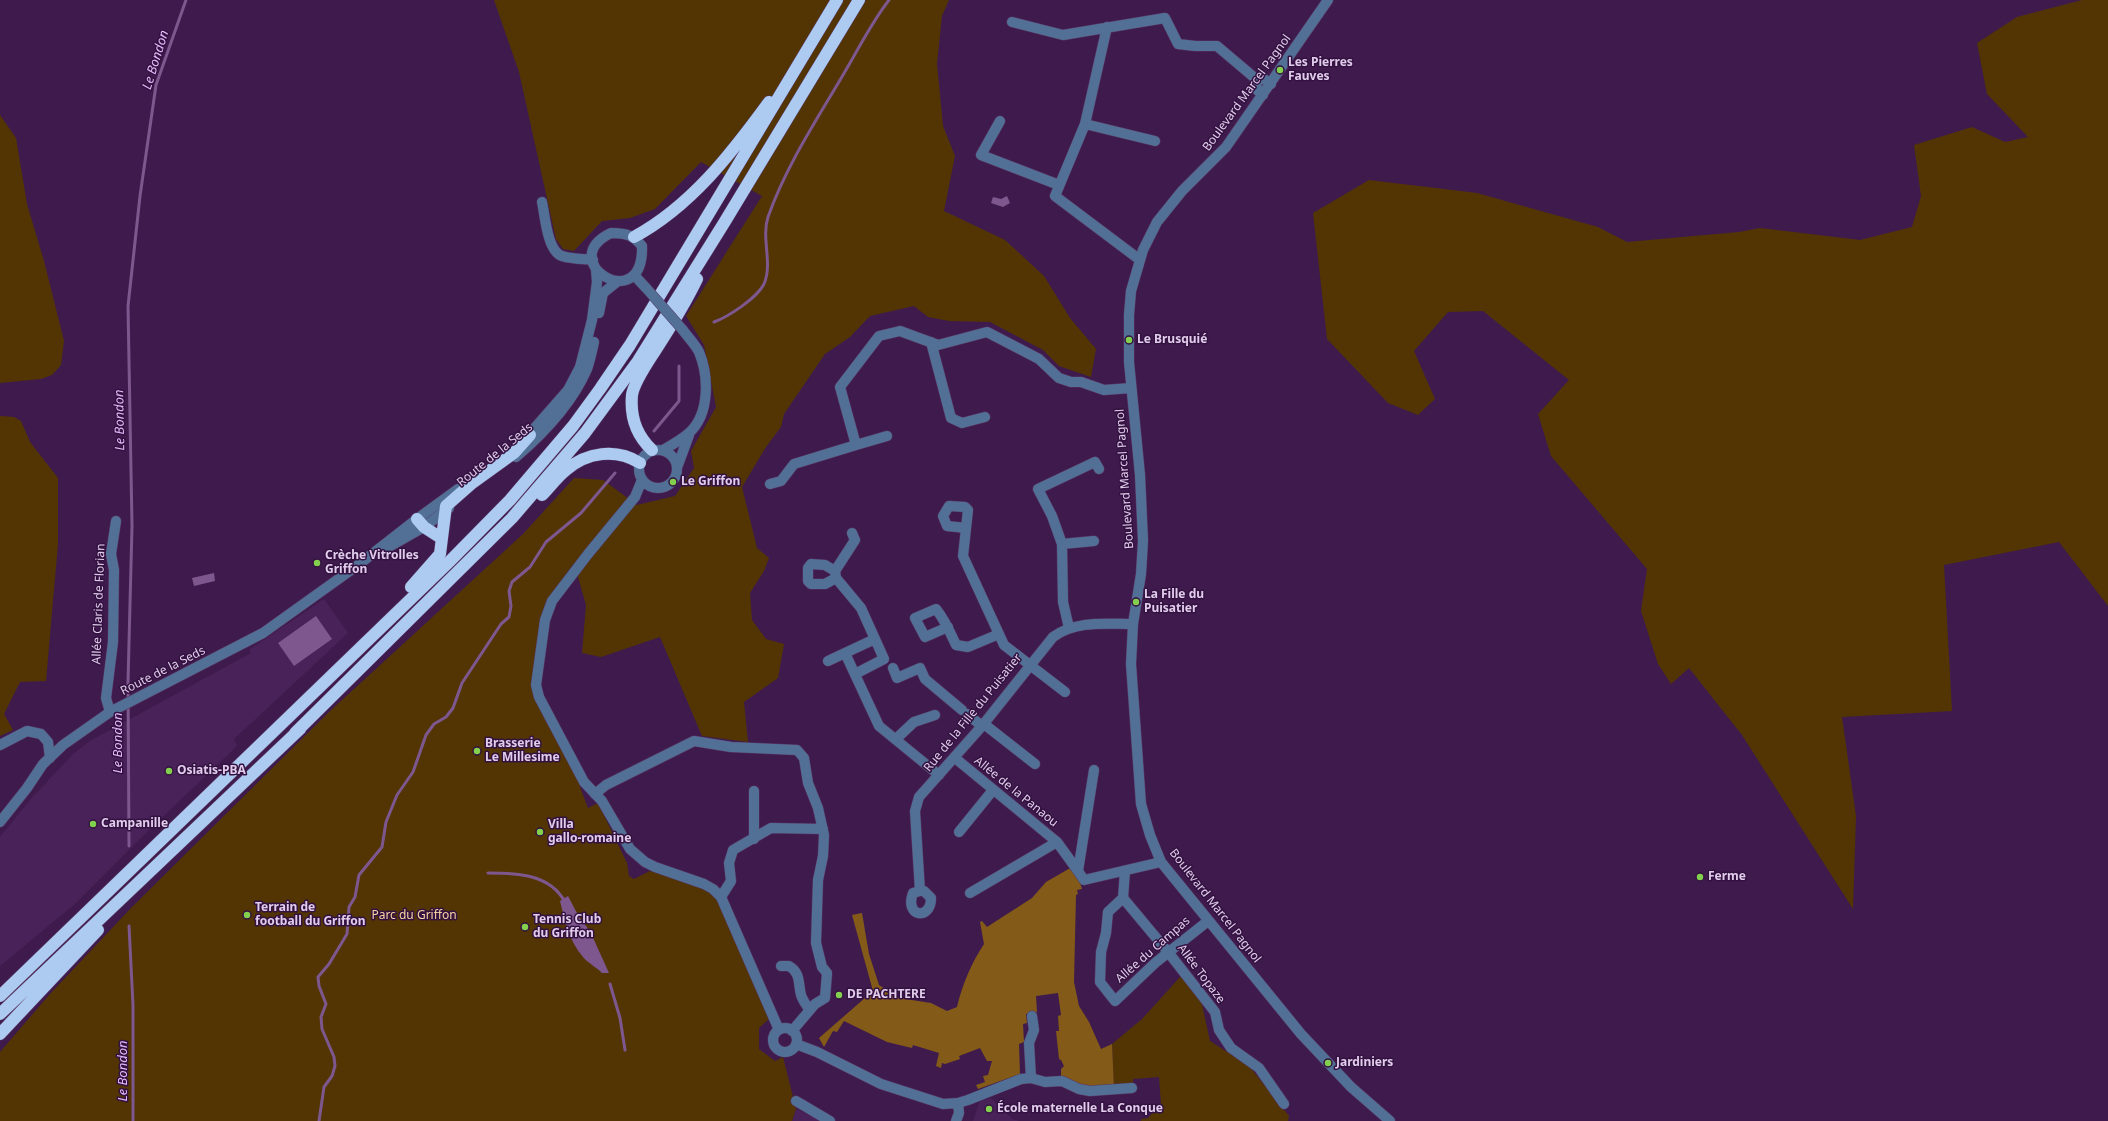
<!DOCTYPE html>
<meta charset="utf-8">
<style>
body{margin:0}
canvas{display:block;background:#3e1b4c}
</style>
<canvas width="2108" height="1121"></canvas>
<script>
const ctx = document.querySelector('canvas').getContext('2d');
ctx.lineJoin = 'round';
function fillPath(path, color) {
  ctx.fillStyle = color;
  ctx.fill(path, 'evenodd');
}
function stroke(path, color, width, dash) {
  ctx.strokeStyle = color;
  ctx.lineWidth = width;
  ctx.lineCap = dash ? 'butt' : 'round';
  ctx.setLineDash(dash || []);
  ctx.stroke(path);
}
function label(font, color, halo, rows, align = 'center') {
  ctx.font = font + ' "Noto Sans",sans-serif';
  ctx.lineWidth = 3;
  ctx.setLineDash([]);
  ctx.textBaseline = 'middle';
  ctx.strokeStyle = halo;
  ctx.fillStyle = color;
  for (const [text, x, y, turn = 0] of rows) {
    ctx.save();
    ctx.translate(x, y);
    ctx.rotate((+turn || 0) * Math.PI / 180);
    ctx.textAlign = isNaN(turn) ? turn : align;
    if (halo) ctx.strokeText(text, 0, 0);
    ctx.fillText(text, 0, 0);
    ctx.restore();
  }
}
fillPath(new Path2D(`
 M324 599 348 633 234 739 237 746 151 828 76 903 0 966V837L30 800 73 754 90 741 251 653 249 650Z
 M991 1098 1012 1119 1019 1121H973L980 1101Z
 M796 1109 823 1121H792Z`), '#49225a');
fillPath(new Path2D(`
 M494 0H949L942 16 937 64 943 126 955 156 944 211 1005 240 1044 276 1070 318 1096 349 1091 377 1059 366 1043 350 990 322 949 321 928 317 914 306 870 316 850 337 825 354 784 414 781 427 766 447 742 487 757 548 769 558 764 571 750 593 752 620 766 639 784 644 778 678 744 702 748 742 702 736 660 637 601 657 582 653 586 605 574 563 546 601 542 614 531 684 580 784V787L588 808 598 803 627 863 629 876 634 879 650 871 702 887 719 899 769 1019 759 1028V1049L775 1061 783 1057 796 1109 792 1121H0V1052L49 995 131 908 330 711 523 534 574 478 603 480 637 505 675 496 694 468 691 451 716 407 704 345 686 316 762 196 701 162 655 209 630 218 602 221 574 251 563 249 556 239 519 72Z
 M2082 0H2108V606L2059 542 1944 565 1952 711 1842 717 1856 816 1853 909 1742 735 1689 668 1671 684 1658 664 1641 611 1647 569 1551 456 1538 414 1569 380 1483 311 1448 312 1414 351 1435 399 1418 415 1388 403 1327 339 1313 213 1369 180 1477 193 1598 227 1627 242 1739 232 1760 228 1860 240 1912 227 1921 196 1914 145 1972 127 2005 142 2028 137 1987 94 1977 43 2017 17Z
 M0 115 16 138 27 204 44 261 64 341 61 365 52 375 41 379 0 383Z
 M0 416 14 417 21 421 30 442 58 478V544L46 681 20 682 4 714 13 730 0 736Z
 M1181 976 1201 1000 1210 1041 1249 1066 1289 1116 1288 1121H1141V1119L1148 1118 1161 1104 1159 1077 1133 1079V1086H1114L1112 1044 1142 1019Z`), '#523503');
fillPath(new Path2D(`
 M1072 867 1077 873 1082 889 1077 890 1078 894 1076 895 1074 982 1079 1006 1089 1022 1101 1049 1112 1044 1114 1086 1087 1087 1061 1077V1069L1064 1066 1061 1060 1059 1059 1056 1031H1059L1058 1016 1061 1015 1058 993 1036 996 1037 1012 1026 1014 1027 1023 1023 1024 1024 1042 1019 1044 1020 1074 978 1089 976 1085 985 1082 983 1076 988 1075 992 1061H987L980 1048 959 1056 960 1059 945 1064 942 1063 941 1068 936 1066 939 1053 913 1045 912 1048 887 1042 844 1021 837 1032 833 1031 824 1047 819 1038 873 991 852 915 862 913 869 954 879 985 899 998 931 1003 947 1011 957 1007C962 985 972 962 984 944L980 922 982 921 987 927 1032 898 1046 882Z`), '#835a18');
fillPath(new Path2D(`
 M1007 196 1010 203 1003 207 991 203 993 197 1001 199Z
 M214 573 215 581 194 586 192 578Z
 M316 616 332 639 294 666 278 643Z
 M568 896 579 917 590 931 609 973H602C596 967 588 963 583 957 569 941 565 921 560 901Z`), '#7d578e');
stroke(new Path2D(`
 M714 322C728 317 757 298 764 284 773 263 761 239 768 217 786 166 816 121 843 75 858 50 871 23 889 0
 M654 431 679 401V366
 M129 846 128 682 132 526 128 306 140 196 156 85 186 0
 M488 873C517 873 550 874 565 902
 M129 926 133 1005V1121
 M610 984 620 1018 625 1050
 M319 1121 324 1087 332 1076 335 1066 334 1057 322 1029 321 1017 326 1004 319 986 318 977 329 964 347 934 349 907 355 897 359 875 382 847 386 822 397 795 413 772 426 735 434 724 446 717 453 708 462 683 501 624 509 617 511 606 509 591 512 582 530 567 546 542 581 513 615 473`), '#7d578e', 3);
const minor = new Path2D(`
 M1328 0 1226 147 1182 191 1157 222 1143 250 1131 291 1129 315V362L1140 475 1143 541 1141 574 1133 624 1131 664 1141 804 1150 835 1161 862 1301 1034 1351 1087 1390 1121
 M1012 22 1063 35 1165 18 1178 44 1195 46H1217L1256 79H1264L1271 84
 M1107 27 1085 124 1055 196 1140 260
 M1256 79 1257 90 1263 95
 M1000 121 981 155 1059 185
 M1085 124 1155 141
 M542 202C545 215 547 251 562 256 571 259 583 259 593 260
 M611 233C626 233 633 235 642 246 644 318 553 261 611 233Z
 M634 275 647 289
 M599 313 603 293 618 281
 M931 342 951 418 962 423 985 417
 M525 439 568 390 580 367 592 320 597 282 596 270
 M856 445 887 436
 M639 469a19 19 0 1 1 38 0a19 19 0 1 1-38 0Z
 M663 450C672 445 681 440 689 433 710 414 709 376 699 352 695 344 687 336 682 329
 M516 457C544 433 572 404 587 369 590 361 592 351 594 342
 M678 465 689 435
 M642 480 635 497 588 554 552 601 545 620 536 685 539 697 584 782 602 801 630 849 645 862 655 867 704 884 713 889 721 897 779 1030
 M770 484 781 481 794 464 856 445 840 387 879 336 900 331 938 345 987 332 1039 359 1059 378 1071 382H1081L1104 390 1131 388
 M966 528 947 526 943 516 949 506 965 507 968 510 963 556 1004 645 1065 692
 M852 533 855 540 835 571 836 578 861 608 875 639
 M1062 544 1052 516 1038 489 1095 462 1099 469
 M387 548 424 527 449 508
 M835 571 825 565 811 564 808 568V581L811 584H825L836 578
 M948 627 925 637 915 618 936 609C945 620 950 632 956 645L968 647 999 634
 M1069 628 1063 602 1062 544 1094 541
 M828 661 845 653
 M893 668 897 678 920 668 925 679 962 710
 M855 674 884 659 875 639 845 653 879 726 939 775
 M110 712 106 698 113 642 114 570 111 554 116 521
 M967 714 982 726
 M984 724 1035 764
 M896 739 914 722 935 715
 M0 745 27 731 41 734 48 742 50 758
 M955 758 1057 842 970 893
 M1094 770 1078 871 1084 880 1161 862
 M754 791V839
 M595 794 606 785 694 741 731 747 797 750 804 758 808 783 818 808 824 835 823 856 818 880 816 943 822 967 827 973 825 998 815 1004 792 1031
 M0 822 27 788 43 764 63 745 110 712 263 633 358 565 417 519 458 489
 M959 832 993 790
 M1057 842 1078 871
 M1125 871 1123 898 1108 912 1106 933 1101 952 1100 982 1115 1001 1155 963 1208 921
 M920 891H924L931 898C931 921 904 917 913 893L920 891 915 811 919 797 982 726 1053 637C1076 620 1106 624 1133 624
 M721 897 731 881 729 863 733 850 771 828 823 829
 M1123 898 1168 952 1215 1012 1219 1030 1231 1048 1259 1068 1284 1104
 M781 966H789C801 973 798 984 801 995 803 1001 806 1005 810 1010
 M773 1040a12 12 0 1 1 24 0a12 12 0 1 1-24 0Z
 M796 1044 817 1052 881 1084 943 1104 958 1103 968 1100 1021 1079 1031 1078 1045 1082 1062 1081 1079 1089 1090 1091 1132 1088
 M1031 1078 1029 1043 1034 1030 1032 1016
 M796 1101 830 1121
 M956 1121 959 1113 958 1103`);
const highway = new Path2D(`
 M634 237C691 206 731 154 769 102
 M652 450C637 436 630 417 632 395 634 382 648 362 655 351 670 328 685 304 697 279
 M542 495C550 487 557 477 566 470 587 452 616 448 640 463
 M417 519 424 527 441 538
 M411 587 440 554 446 506 471 484 514 453 530 435
 M295 733 512 518 585 433 638 361 724 223 859 0
 M0 996 449 562 510 500 573 426 600 389 630 345 837 0
 M0 1014 300 729
 M0 1034 98 930`);
stroke(minor, '#583765', 11);
stroke(highway, '#583765', 13);
stroke(minor, '#527096', 10);
stroke(highway, '#adcbf1', 12);
const minorBridge = new Path2D(`
 M647 289 682 329`);
stroke(minorBridge, '#583765', 11, []);
stroke(minorBridge, '#527096', 10);
for (const [x, y, r, color] of [
 [1280,70,4,"#83d04e"],
 [1129,340,4,"#83d04e"],
 [673,482,4,"#83d04e"],
 [317,563,4,"#83d04e"],
 [1136,602,4,"#83d04e"],
 [477,751,4,"#83d04e"],
 [169,771,4,"#83d04e"],
 [93,824,4,"#83d04e"],
 [540,832,4,"#83d04e"],
 [1700,877,4,"#83d04e"],
 [247,915,4,"#83d04e"],
 [525,927,4,"#83d04e"],
 [839,995,4,"#83d04e"],
 [1328,1063,4,"#83d04e"],
 [989,1109,4,"#83d04e"]
]) {
  const dot = new Path2D();
  dot.arc(x, y, r, 0, 2 * Math.PI);
  ctx.fillStyle = color;
  ctx.fill(dot);
  stroke(dot, '#331141', 1.5);
}
label('bold 12px', '#e1cdeb', '#331141', [
 ["Les Pierres",1288,63],
 ["Fauves",1288,77],
 ["Le Brusquié",1137,340],
 ["Le Griffon",681,482],
 ["Crèche Vitrolles",325,556],
 ["Griffon",325,570],
 ["La Fille du",1144,595],
 ["Puisatier",1144,609],
 ["Brasserie",485,744],
 ["Le Millesime",485,758],
 ["Osiatis-PBA",177,771],
 ["Campanille",101,824],
 ["Villa",548,825],
 ["gallo-romaine",548,839],
 ["Ferme",1708,877],
 ["Terrain de",255,908],
 ["football du Griffon",255,922],
 ["Tennis Club",533,920],
 ["du Griffon",533,934],
 ["DE PACHTERE",847,995],
 ["Jardiniers",1336,1063],
 ["École maternelle La Conque",997,1109]
], 'left');
label('12px', '#e1cdeb', '#331141', [
 ["Boulevard Marcel Pagnol",1247,93,-54],
 ["Route de la Seds",495,455,-39],
 ["Boulevard Marcel Pagnol",1125,479,-94],
 ["Allée Claris de Florian",99,604,-88],
 ["Route de la Seds",163,671,-27],
 ["Rue de la Fille du Puisatier",973,713,-51],
 ["Allée de la Panaou",1016,792,39],
 ["Boulevard Marcel Pagnol",1215,906,52],
 ["Allée du Campas",1153,950,-41],
 ["Allée Topaze",1201,974,53]
]);
label('12px', '#f8d4a3', '#331141', [
 ["Parc du Griffon",414,916]
]);
label('italic 13px', '#e3b7f8', '#331141', [
 ["Le Bondon",156,60,-73],
 ["Le Bondon",120,420,-91],
 ["Le Bondon",118,743,-90],
 ["Le Bondon",123,1071,-90]
]);
</script>
